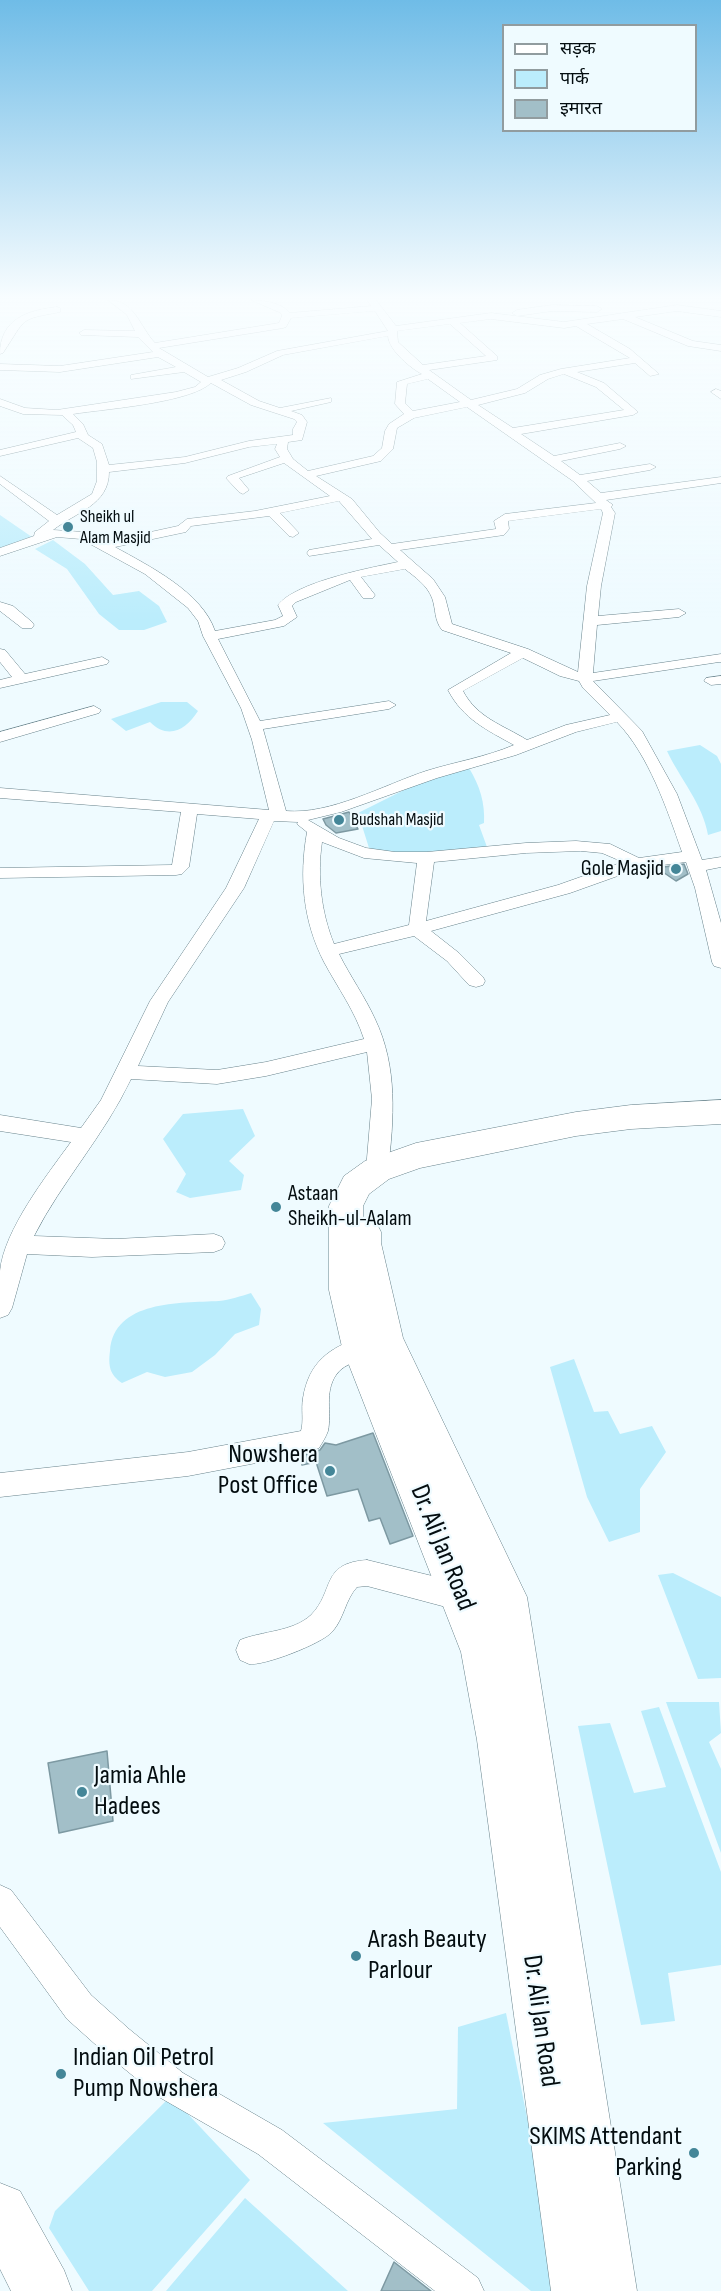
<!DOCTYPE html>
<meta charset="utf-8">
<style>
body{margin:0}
#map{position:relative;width:721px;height:2291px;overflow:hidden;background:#effbff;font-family:"Sofia Sans Condensed","Noto Sans Devanagari",sans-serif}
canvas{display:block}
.legend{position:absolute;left:502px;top:24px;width:195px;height:108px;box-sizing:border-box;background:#effbff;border:2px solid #919c9f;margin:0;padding:8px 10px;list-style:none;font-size:18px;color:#040d10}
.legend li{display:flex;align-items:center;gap:12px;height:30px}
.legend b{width:30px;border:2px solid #919c9f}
</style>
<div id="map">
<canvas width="721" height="2291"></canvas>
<ul class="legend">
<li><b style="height:8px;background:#fff"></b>सड़क</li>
<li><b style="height:16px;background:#bbedfc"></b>पार्क</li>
<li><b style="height:16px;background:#a2bfc8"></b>इमारत</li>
</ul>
</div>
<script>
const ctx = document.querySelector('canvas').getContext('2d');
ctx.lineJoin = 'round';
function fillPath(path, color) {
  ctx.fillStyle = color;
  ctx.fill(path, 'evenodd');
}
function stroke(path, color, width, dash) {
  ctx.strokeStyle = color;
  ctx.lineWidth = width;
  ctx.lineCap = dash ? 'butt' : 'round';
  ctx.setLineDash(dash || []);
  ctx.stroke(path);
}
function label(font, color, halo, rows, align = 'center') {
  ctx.font = font + ' "Sofia Sans Condensed",sans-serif';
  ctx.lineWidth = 4.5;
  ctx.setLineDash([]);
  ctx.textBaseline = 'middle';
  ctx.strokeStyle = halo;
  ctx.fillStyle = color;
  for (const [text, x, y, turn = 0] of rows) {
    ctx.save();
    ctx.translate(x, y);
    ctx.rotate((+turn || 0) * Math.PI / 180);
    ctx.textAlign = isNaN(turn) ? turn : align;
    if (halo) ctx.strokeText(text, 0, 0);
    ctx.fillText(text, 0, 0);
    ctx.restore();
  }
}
fillPath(new Path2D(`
 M0 515 32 537 0 550Z
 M53 540 85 564 113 595 139 591 159 606 167 622 144 630H119L99 614 67 569 35 549Z
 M161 702H187L198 711C186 730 168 740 150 722L126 731 111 719Z
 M700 745 717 756 721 764V831L708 835C703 804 680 779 667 751Z
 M469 768C480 786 485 803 484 823L479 825 487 847 461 852 382 854 369 848 358 813 414 785Z
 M243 1109 255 1136 229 1161 244 1175 241 1190 190 1198 176 1192 186 1174 163 1139 183 1114Z
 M251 1293 261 1309 259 1325 235 1334 215 1355 192 1372 165 1377 147 1372 122 1383C110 1375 108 1366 110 1351 114 1300 180 1303 219 1301 230 1300 241 1296 251 1293Z
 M574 1359 594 1412 608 1411 620 1434 652 1426 666 1452 640 1489V1532L609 1542 587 1497 550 1367Z
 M673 1573 721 1597V1678L698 1679 658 1575Z
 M666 1702H719L721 1733 709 1742 721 1769V1853Z
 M659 1707 721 1872V1965L668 1973 675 2021 641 2025 578 1726 610 1723 634 1793 666 1787 641 1711Z
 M506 2013 562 2291H531L323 2123 457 2109 458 2027Z
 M171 2096 250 2180 152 2291H89L49 2228 55 2211Z
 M245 2198 348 2291H166Z`), '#bbedfc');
const building = new Path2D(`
 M349 812 358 829 336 833 326 825 323 819Z
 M684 864 688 874 676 881 657 868Z
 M373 1433 413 1536 390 1544 380 1518 369 1521 358 1489 327 1496 316 1462 302 1465 301 1456 320 1450 325 1443 336 1445Z
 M107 1751 113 1821 59 1833 48 1763Z
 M394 2262 431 2291H381Z`);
fillPath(building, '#a2bfc8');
stroke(building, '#7d99a2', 1.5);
const street = new Path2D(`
 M108 300C135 300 139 326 155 343L279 323 282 316 281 313 251 300C263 300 282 303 290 313L371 306 367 300H376L396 326 491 313 564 322 677 305 721 311V317L677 311 635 317 693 341 721 345V351L688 346 623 319 587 324 630 349 659 374 650 376 635 363 577 372 604 383 638 412 633 415 521 434 554 456 620 443 626 446 620 449 561 461 580 475 650 464 656 467 650 470 587 481 601 493 721 477V483L606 500 613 505 611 507 615 513 601 586 598 616 679 609 686 613 679 617 597 625 593 673 721 654V662H719L593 681 642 731 677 794 702 860 721 857V867L706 870 721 923V968L714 966 712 962 695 888 686 862 640 868 570 893 431 931 459 953 483 977 485 981 483 985 476 987 469 985 447 961 414 936 339 954C350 976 365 997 375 1019 398 1067 394 1119 388 1170L385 1176 377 1178 369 1176 366 1170 372 1099 367 1052 266 1076 217 1084 131 1079C104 1136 62 1181 34 1236L116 1239 214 1234 222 1237 225 1243 222 1249 214 1252 92 1257 27 1254 12 1308 8 1315 0 1318C0 1303 0 1287 0 1271 4 1230 47 1175 71 1142L0 1131V1115L81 1128 101 1100 150 1001 226 888 259 819 197 814 189 867 182 874 176 875 0 878V868L172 865 181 812 0 798V788L269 810 252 740 241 708 203 636 198 621 188 608 145 574 81 539 57 537 0 556V548L34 536 35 532 49 521 0 484V476L57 515 92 494 97 481V462L93 448 78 438 0 456V450L76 432 73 425 62 415 23 414 0 406V399L25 408 57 410 176 392 195 387 201 382 184 372 131 379V375L176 367 158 357 60 372 0 370V364L60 366 153 352 138 337 81 335 79 333 84 330 135 331 127 315ZM375 311 388 331 277 351 238 368 208 377 159 348 283 328 286 327 291 318ZM491 319 564 328 576 326 630 358 561 369 540 375 517 389 471 400 429 370 497 360V356L460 323ZM450 324 486 356 423 365 398 342 397 331ZM388 336C389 351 412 369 422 374L397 382 395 404 404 414 389 424 385 431 382 448 373 456 308 471 293 459 287 449 288 442 302 440 307 422 302 415 291 411 331 402V398L280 408 259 401 221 380 246 372 283 355ZM564 374 596 387 624 410 513 428 478 405 525 393 548 379ZM428 379 460 402 413 411 405 403 407 384ZM211 383 251 405 294 419 297 422 293 429V435L249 441 185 457 109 465 102 444 88 435 83 424 73 414C105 409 190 403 211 383ZM467 407 573 481 596 503 505 514 494 521 496 529 392 544 380 533 352 499 316 476 381 461 393 449 397 428 414 418ZM277 444 275 449 280 457 228 476 226 478 239 492 243 494 249 490 239 478 284 463 330 496 255 511 187 519 178 526 105 542 84 532 53 530C76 512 109 505 109 472L185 463 249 447ZM339 501 372 539 309 550 307 553 309 556 379 545 398 562C369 568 296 582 278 605L283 616 275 620 215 631C202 592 149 566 115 547L186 532 191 526 269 516 289 536 293 537 299 533 280 513ZM601 509 603 513 587 586 578 672 528 649 452 624 445 597 433 579 400 550 504 535 509 529 508 521ZM405 569C415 577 427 585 432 598 436 609 434 620 442 630L511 653 448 690C463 719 487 730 514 745 486 757 455 762 426 771 384 785 330 815 286 811L263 729 389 709 396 705 389 701 260 721 218 639 284 626 297 617 292 606 296 602 350 580 363 598H373L375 595 361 577ZM523 658 560 676 579 681 583 688 610 715 566 725 527 740C503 725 477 718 463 691ZM617 722C649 755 667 809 682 852L639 858 610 844 576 841 526 843 427 852H395L366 848 339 838 308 820 341 812 437 778 516 755 576 732ZM274 821 298 822 297 824 307 832C299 877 303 921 324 962 338 988 355 1011 364 1039L266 1062 217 1070 138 1066 168 1002 244 888ZM322 842 364 858 417 863 409 925 334 944C321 912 317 876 322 842ZM581 851 602 853 623 862 558 885 426 921 434 862 526 853Z
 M552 305 597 306 602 309 597 312 552 311 517 316 512 313 517 310Z
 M57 307 60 308V312C18 320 27 317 3 353L0 354C0 319 28 310 57 307Z
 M716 389 721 391V399L711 392Z
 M0 602 13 606 32 622 34 625 32 628H22L0 611Z
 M0 649 5 650 25 674 102 657 109 661 107 664 0 688V680L12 677 0 662Z
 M721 676V684L711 685 704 681 706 678Z
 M94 706 101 710 99 713 0 742V732Z
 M361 1337 369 1340 373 1347C366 1362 345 1361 336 1375 324 1393 332 1412 328 1431 326 1437 322 1443 319 1448L298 1455 188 1476 0 1497V1473L188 1452 301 1431C304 1421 301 1409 303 1398 309 1362 329 1348 361 1337Z
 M367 1560 461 1583 471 1587 475 1597 471 1607 461 1611 367 1586 357 1587C345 1600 344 1619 332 1632 321 1644 264 1666 249 1664 246 1663 243 1661 240 1660L236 1650 240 1640C262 1631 293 1632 311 1615 335 1591 320 1563 367 1560Z
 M0 1885 11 1890 91 1995 129 2029 183 2073 282 2130 478 2278 484 2291H435L258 2154 159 2097 105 2053 67 2019 0 1927Z`);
const primary = new Path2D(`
 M721 1100V1124L631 1129 576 1136 420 1168 389 1179 369 1194 363 1206V1218L376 1222 381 1232V1243L403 1338 527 1597 637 2291H551L477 1740 461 1652 342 1347 329 1290V1206L344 1176 365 1161 416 1143 576 1112 631 1105Z`);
const highway = new Path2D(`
 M0 2183 20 2191 64 2270 72 2291H11L0 2269Z`);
stroke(street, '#67828b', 1);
stroke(primary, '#67828b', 1);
stroke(highway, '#67828b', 1);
fillPath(street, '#fff');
fillPath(primary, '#fff');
fillPath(highway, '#fff');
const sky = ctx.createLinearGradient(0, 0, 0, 621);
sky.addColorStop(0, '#6fbce7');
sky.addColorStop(0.48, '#f8fdff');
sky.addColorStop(1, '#f8fdff00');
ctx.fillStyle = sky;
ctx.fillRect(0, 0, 721, 621);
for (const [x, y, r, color] of [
 [68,527,6,"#448698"],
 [339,820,6,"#448698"],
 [676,869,6,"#448698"],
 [276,1207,6,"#448698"],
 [330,1471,6,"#448698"],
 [82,1792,6,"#448698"],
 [356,1956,6,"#448698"],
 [61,2074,6,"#448698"],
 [694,2153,6,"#448698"]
]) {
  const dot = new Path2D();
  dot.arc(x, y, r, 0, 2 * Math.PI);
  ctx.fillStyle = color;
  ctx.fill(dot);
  stroke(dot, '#effbff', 2);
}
label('18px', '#040d10', '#effbff', [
 ["Sheikh ul",80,517],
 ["Alam Masjid",80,538],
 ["Budshah Masjid",351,820]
], 'left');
label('22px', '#040d10', '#effbff', [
 ["Gole Masjid",664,869],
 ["Astaan",288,1194,"left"],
 ["Sheikh-ul-Aalam",288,1219,"left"]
], 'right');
label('27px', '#040d10', '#effbff', [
 ["Nowshera",318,1455,"right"],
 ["Post Office",318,1486,"right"],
 ["Jamia Ahle",94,1776],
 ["Hadees",94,1807],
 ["Arash Beauty",368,1940],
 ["Parlour",368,1971],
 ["Indian Oil Petrol",73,2058],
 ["Pump Nowshera",73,2089],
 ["SKIMS Attendant",682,2137,"right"],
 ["Parking",682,2168,"right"]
], 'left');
label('27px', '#040d10', '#effbff', [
 ["Dr. Ali Jan Road",442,1548,68],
 ["Dr. Ali Jan Road",540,2021,82]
]);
</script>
